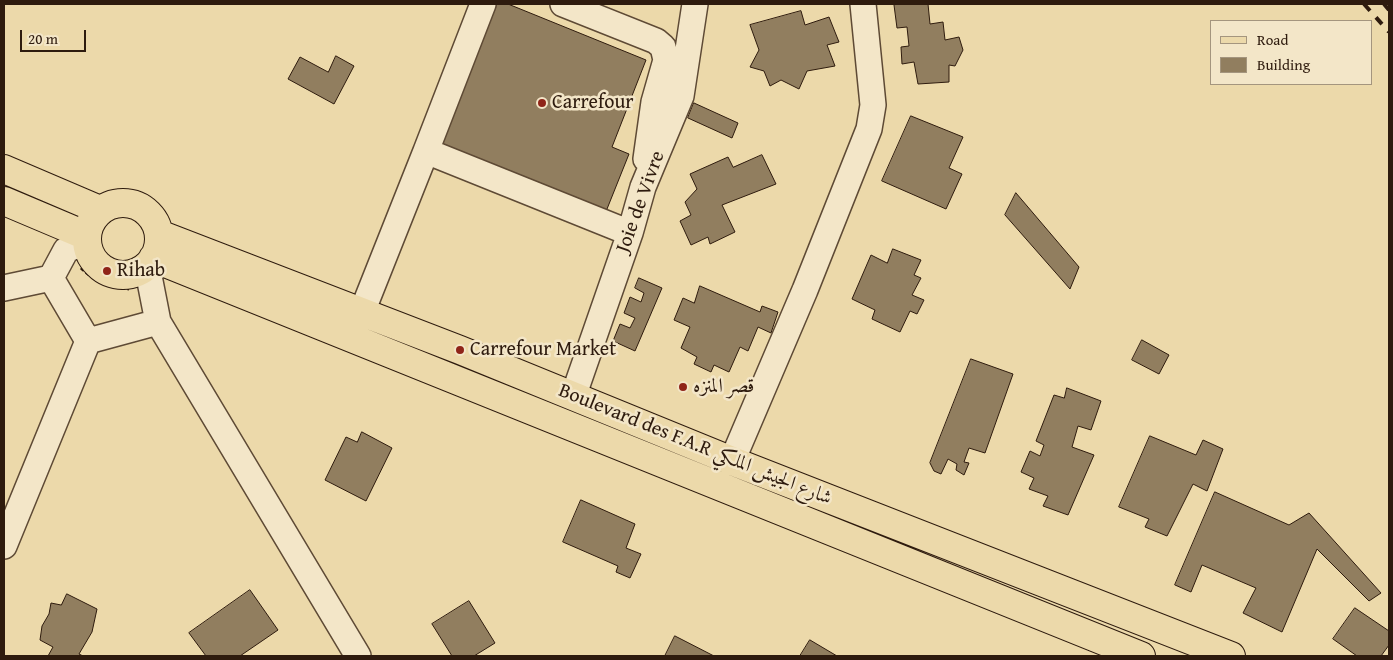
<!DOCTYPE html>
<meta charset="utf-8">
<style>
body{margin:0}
#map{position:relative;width:1393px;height:660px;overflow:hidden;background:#ecd9aa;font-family:"Gentium Book Plus",serif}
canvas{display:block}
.frame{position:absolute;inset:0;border:5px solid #2e1b0e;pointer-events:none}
.legend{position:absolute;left:1210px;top:20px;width:162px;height:65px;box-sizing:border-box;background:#f3e6c8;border:1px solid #a4957e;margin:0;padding:6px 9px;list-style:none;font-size:15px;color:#2e1b0e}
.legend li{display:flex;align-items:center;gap:10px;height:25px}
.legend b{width:25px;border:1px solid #a4957e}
.scale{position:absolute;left:20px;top:30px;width:66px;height:22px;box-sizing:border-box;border:2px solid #2e1b0e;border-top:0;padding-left:6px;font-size:15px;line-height:18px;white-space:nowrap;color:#2e1b0e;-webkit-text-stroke:4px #f3e6c8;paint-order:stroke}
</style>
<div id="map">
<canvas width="1393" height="660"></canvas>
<div class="frame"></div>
<ul class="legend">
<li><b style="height:6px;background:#ecd9aa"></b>Road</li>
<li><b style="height:14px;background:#917e5f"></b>Building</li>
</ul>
<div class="scale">20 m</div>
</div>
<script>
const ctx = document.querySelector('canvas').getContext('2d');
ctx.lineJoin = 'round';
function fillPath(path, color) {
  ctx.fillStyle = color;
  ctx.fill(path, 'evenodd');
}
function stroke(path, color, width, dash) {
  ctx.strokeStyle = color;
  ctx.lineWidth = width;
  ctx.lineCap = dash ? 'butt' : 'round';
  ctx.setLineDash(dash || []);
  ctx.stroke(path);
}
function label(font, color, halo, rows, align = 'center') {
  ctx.font = font + ' "Gentium Book Plus",Amiri,serif';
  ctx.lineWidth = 5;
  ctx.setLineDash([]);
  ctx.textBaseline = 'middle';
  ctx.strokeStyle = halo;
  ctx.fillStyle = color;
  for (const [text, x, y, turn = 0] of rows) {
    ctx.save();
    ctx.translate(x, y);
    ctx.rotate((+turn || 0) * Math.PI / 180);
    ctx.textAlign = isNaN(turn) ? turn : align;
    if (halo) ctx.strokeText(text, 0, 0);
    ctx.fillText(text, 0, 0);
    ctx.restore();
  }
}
const building = new Path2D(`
 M494 4H508L646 60 612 147 629 154 605 214 437 147Z
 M907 4H928L930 24 943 22 945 40 959 37 963 50 955 66 949 65V82L918 84 914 62 902 64 901 47 909 46 907 27 897 28 894 5Z
 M801 11 805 25 829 17 839 42 827 45 835 66 807 71 799 89 781 80 770 86 764 71 750 67 759 50 750 25Z
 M336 56 354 66 334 104 288 79 300 57 328 72Z
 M694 103 738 123 732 138 688 118Z
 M911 116 963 137 949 168 962 174 946 209 882 181Z
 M762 155 776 184 722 205 735 232 710 244 708 237 691 245 680 221 691 215 685 202 697 189 690 174 728 157 733 167Z
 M1016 193 1079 267 1070 289 1005 215Z
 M893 249 921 260 914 275 921 278 912 295 924 300 917 314 910 311 900 332 872 319 875 310 852 299 871 255 887 263Z
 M639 278 662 288 635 351 613 341 620 324 630 328 635 318 624 313 630 297 641 302 644 293 635 288Z
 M700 286 760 312 762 306 778 312 771 333 758 327 748 351 740 347 729 372 714 365 711 372 694 364 697 357 681 348 690 327 674 320 683 298 694 303Z
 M1142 340 1169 355 1159 374 1132 360Z
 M971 359 1013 374 985 453 969 448 964 462 969 463 964 475 956 470 957 464 948 459 941 474 934 471 930 463Z
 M1067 388 1101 401 1091 430 1078 426 1072 447 1094 455 1068 515 1043 506 1048 496 1029 489 1034 478 1021 472 1030 451 1040 456 1044 445 1036 441 1054 395 1064 398Z
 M362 432 392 448 366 501 325 480 346 437 357 442Z
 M1150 436 1196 455 1203 440 1223 449 1207 491 1193 484 1167 536 1145 527 1149 519 1119 507Z
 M1215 492 1289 525 1309 513 1381 593 1369 601 1317 549 1282 632 1243 613 1256 588 1202 565 1191 592 1175 585Z
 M581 500 635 524 626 548 641 554 630 578 616 572 618 566 563 542Z
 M250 590 278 630 240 656H206L189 633Z
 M67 594 97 609 92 632 79 654 83 656H48L53 647 40 640 42 626 49 614 51 603 61 605Z
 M469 601 495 643 474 656H452L432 624Z
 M1355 608 1389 631V645L1381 656H1357L1333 639Z
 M675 636 714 656H665Z
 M810 640 837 656H800Z`);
fillPath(building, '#917e5f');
stroke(building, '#2e1b0e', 1);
const minor = new Path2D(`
 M563 4 656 41 663 47 666 60 654 102 646 159
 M426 151 483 4
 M87 241 66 250 51 278 88 341 158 322 147 266
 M4 288 51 278
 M362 312 426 151 630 233
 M158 322 358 656
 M573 397 630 233 643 187 681 96 695 4
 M732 461 805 290 869 129 873 105 863 4
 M4 546 88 341`);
const major = new Path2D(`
 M4 169 100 210
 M4 201 87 236
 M87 239a36 36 0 1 1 72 0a36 36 0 1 1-72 0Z
 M159 234 460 350 732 461 1231 656
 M153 258 1141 656`);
stroke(minor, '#5e4a35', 28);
stroke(major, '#2e1b0e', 30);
stroke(new Path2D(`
 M81 268C96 282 109 287 129 289`), '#2e1b0e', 3, [4, 2.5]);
stroke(minor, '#f3e6c8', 25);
stroke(major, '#ecd9aa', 28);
stroke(new Path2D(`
 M1364 4 1389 32
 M1384 4 1389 10`), '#2e1b0e', 4, [9, 9]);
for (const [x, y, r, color] of [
 [542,103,5,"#8f2418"],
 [107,271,5,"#8f2418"],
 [460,350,5,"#8f2418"],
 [683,387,5,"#8f2418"]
]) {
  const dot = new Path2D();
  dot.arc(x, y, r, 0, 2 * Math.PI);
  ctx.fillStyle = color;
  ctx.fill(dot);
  stroke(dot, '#f3e6c8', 2);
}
label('20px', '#2e1b0e', '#f3e6c8', [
 ["Carrefour",552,103],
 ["Rihab",117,271],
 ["Carrefour Market",470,350],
 ["قصر المنزه",693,387]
], 'left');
label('20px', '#2e1b0e', '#f3e6c8', [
 ["Joie de Vivre",641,202,-70],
 ["Boulevard des F.A.R شارع الجيش الملكي",695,445,22]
]);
</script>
